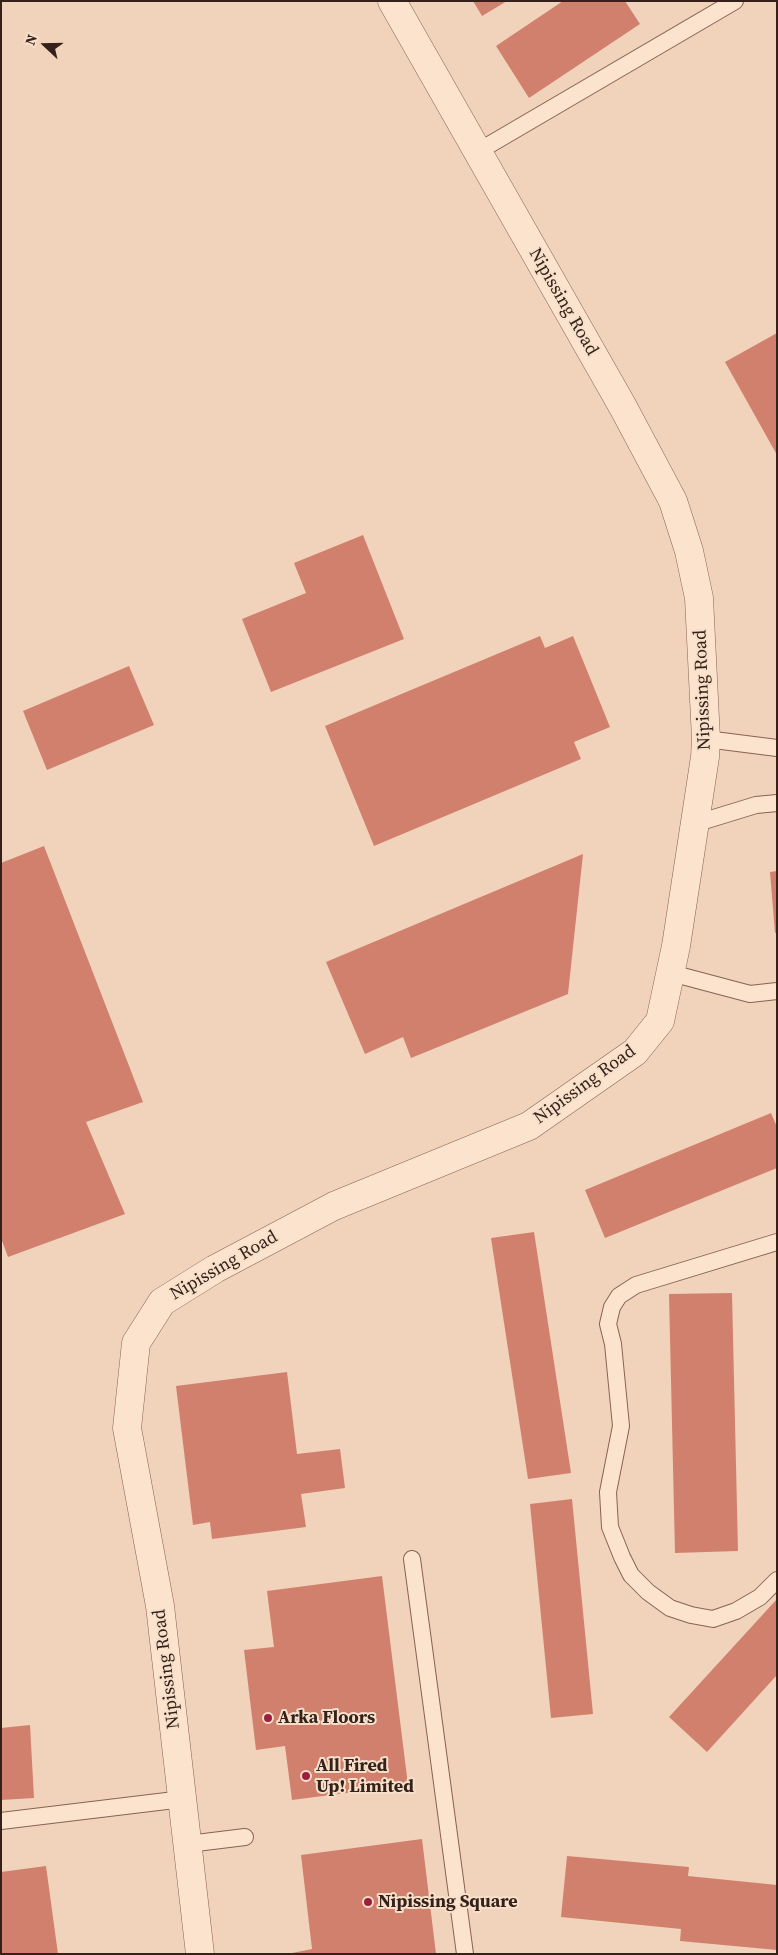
<!DOCTYPE html>
<style>
body{margin:0}
#map{position:relative;width:778px;height:1955px;overflow:hidden;background:#f0d3ba;font-family:"Source Serif 4",serif}
canvas{display:block}
.frame{position:absolute;inset:0;border:2px solid #36211a;pointer-events:none}
.north{position:absolute;left:20px;top:20px;width:50px;height:50px;-webkit-text-stroke:4px #f7e0ca;paint-order:stroke;rotate:291deg;font-size:14px;font-weight:700;line-height:20px;text-align:center;color:#36211a}
.north::after{content:'';display:block;margin:auto;width:18px;height:22px;background:#36211a;clip-path:polygon(50% 0,100% 100%,50% 72%,0 100%)}
</style>
<div id="map">
<canvas width="778" height="1955"></canvas>
<div class="frame"></div>
<div class="north">N</div>
</div>
<script>
const ctx = document.querySelector('canvas').getContext('2d');
ctx.lineJoin = 'round';
function fillPath(path, color) {
  ctx.fillStyle = color;
  ctx.fill(path, 'evenodd');
}
function stroke(path, color, width, dash) {
  ctx.strokeStyle = color;
  ctx.lineWidth = width;
  ctx.lineCap = dash ? 'butt' : 'round';
  ctx.setLineDash(dash || []);
  ctx.stroke(path);
}
function label(font, color, halo, rows, align = 'center') {
  ctx.font = font + ' "Source Serif 4",serif';
  ctx.lineWidth = 4;
  ctx.setLineDash([]);
  ctx.textBaseline = 'middle';
  ctx.strokeStyle = halo;
  ctx.fillStyle = color;
  for (const [text, x, y, turn = 0] of rows) {
    ctx.save();
    ctx.translate(x, y);
    ctx.rotate((+turn || 0) * Math.PI / 180);
    ctx.textAlign = isNaN(turn) ? turn : align;
    if (halo) ctx.strokeText(text, 0, 0);
    ctx.fillText(text, 0, 0);
    ctx.restore();
  }
}
fillPath(new Path2D(`
 M473 1H507L482 16Z
 M563 1H625L640 24 529 98 496 46Z
 M777 333V455L725 362Z
 M363 535 404 639 271 692 242 619 306 593 294 563Z
 M540 636 545 648 573 636 610 727 574 742 581 759 374 846 325 726Z
 M129 666 154 725 47 770 23 711Z
 M44 846 143 1102 86 1122 125 1214 8 1257 1 1238V863Z
 M583 854 568 994 411 1058 403 1037 365 1054 326 962Z
 M777 871V933H775L770 872Z
 M771 1113 777 1127V1168L605 1238 585 1190Z
 M534 1232 571 1473 528 1479 491 1238Z
 M732 1293 738 1551 675 1553 669 1294Z
 M287 1372 297 1454 340 1449 345 1488 301 1494 306 1527 212 1539 210 1522 193 1525 176 1386Z
 M572 1499 593 1714 551 1718 530 1504Z
 M382 1576 408 1785 292 1800 285 1746 256 1750 244 1650 274 1647 267 1591Z
 M777 1599V1675L707 1752 669 1717Z
 M30 1725 34 1798 1 1800V1728Z
 M422 1839 436 1954H287L312 1949 301 1855Z
 M567 1856 689 1867 688 1876 777 1885V1950L680 1941 681 1929 561 1917Z
 M46 1866 58 1954H1V1872Z`), '#d1806e');
const lane = new Path2D(`
 M477 152 735 1
 M706 739 777 748
 M694 824 756 805 777 803
 M671 973 750 994 777 991
 M777 1242 636 1285 619 1296 612 1307 608 1324 613 1344 621 1426 608 1492 610 1527 622 1557 631 1575 648 1592 670 1608 691 1615 713 1619 736 1611 760 1597 777 1580
 M412 1559 465 1954
 M1 1821 183 1799
 M188 1844 245 1837`);
const street = new Path2D(`
 M200 1954 160 1606 127 1428 136 1343 162 1302 215 1269 334 1206 529 1126 635 1052 660 1021 676 946 705 757 706 739 699 598 689 551 673 501 623 407 392 1`);
stroke(lane, '#886354', 18);
stroke(street, '#886354', 29);
stroke(lane, '#fbe3ce', 16);
stroke(street, '#fbe3ce', 28);
for (const [x, y, r, color] of [
 [268,1718,5,"#9a203e"],
 [306,1776,5,"#9a203e"],
 [368,1902,5,"#9a203e"]
]) {
  const dot = new Path2D();
  dot.arc(x, y, r, 0, 2 * Math.PI);
  ctx.fillStyle = color;
  ctx.fill(dot);
  stroke(dot, '#f7e0ca', 2);
}
label('18px', '#36211a', '#f7e0ca', [
 ["Nipissing Road",563,302,60],
 ["Nipissing Road",703,690,-92],
 ["Nipissing Road",585,1085,-36],
 ["Nipissing Road",224,1266,-30],
 ["Nipissing Road",167,1669,-97]
]);
label('bold 18px', '#36211a', '#f7e0ca', [
 ["Arka Floors",278,1718],
 ["All Fired",316,1766],
 ["Up! Limited",316,1787],
 ["Nipissing Square",378,1902]
], 'left');
</script>
